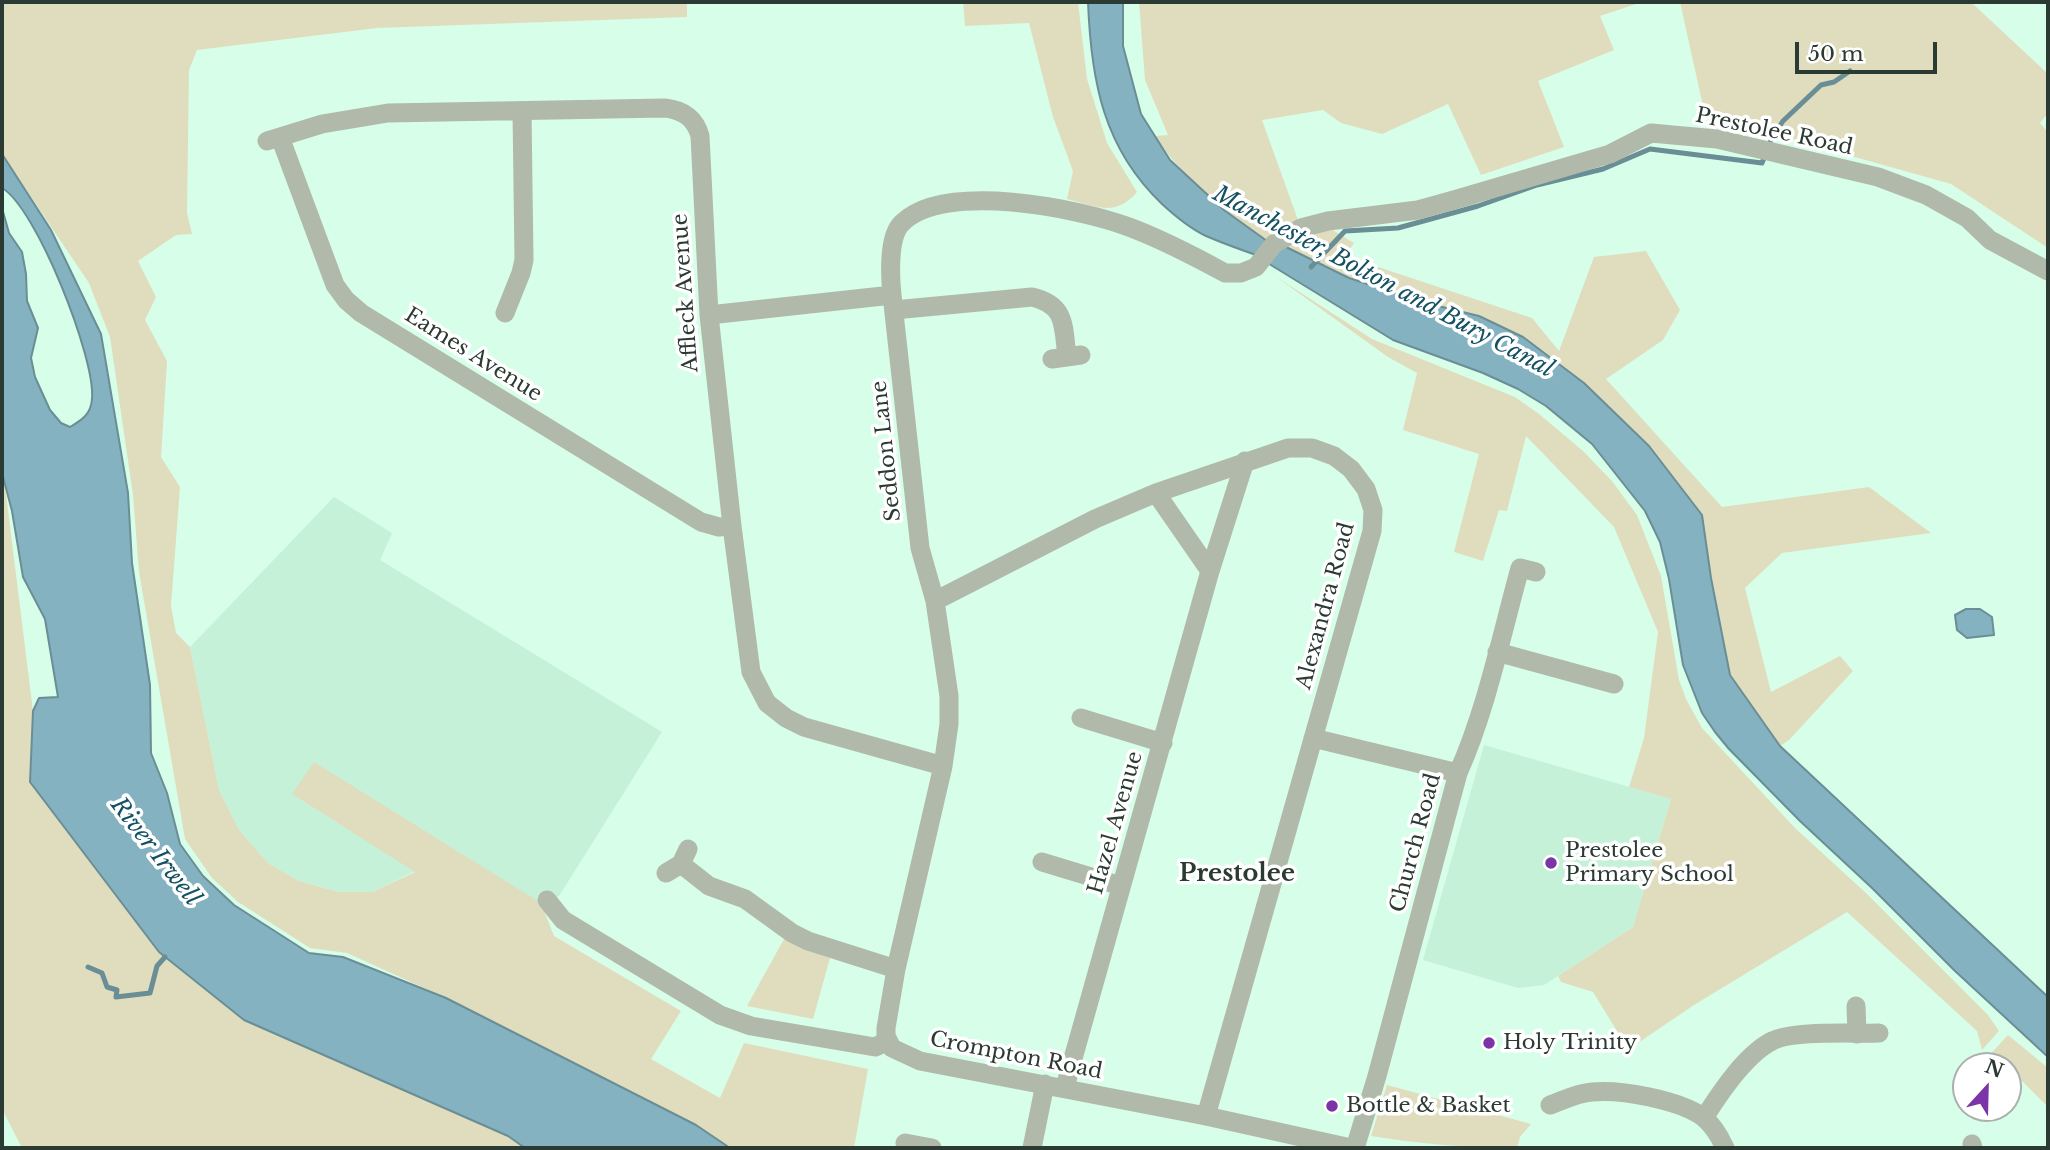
<!DOCTYPE html>
<style>
body{margin:0}
#map{position:relative;width:2050px;height:1150px;overflow:hidden;background:#d7fee8;font-family:"Libre Baskerville",serif}
canvas{display:block}
.frame{position:absolute;inset:0;border:4px solid #2b3a32;pointer-events:none}
.north{position:absolute;left:1952px;top:1052px;width:70px;height:70px;box-sizing:border-box;background:#fff;border:2px solid #aab0ad;border-radius:50%;rotate:22deg;font-size:19px;font-weight:700;line-height:28px;text-align:center;color:#2b3a32}
.north::after{content:'';display:block;margin:auto;width:24px;height:32px;background:#7c35a7;clip-path:polygon(50% 0,100% 100%,50% 72%,0 100%)}
.scale{position:absolute;left:1795px;top:42px;width:142px;height:32px;box-sizing:border-box;border:4px solid #2b3a32;border-top:0;padding-left:9px;font-size:21px;line-height:24px;white-space:nowrap;color:#2b3a32;-webkit-text-stroke:5px #fff;paint-order:stroke}
</style>
<div id="map">
<canvas width="2050" height="1150"></canvas>
<div class="frame"></div>
<div class="north">N</div>
<div class="scale">50 m</div>
</div>
<script>
const ctx = document.querySelector('canvas').getContext('2d');
ctx.lineJoin = 'round';
function fillPath(path, color) {
  ctx.fillStyle = color;
  ctx.fill(path, 'evenodd');
}
function stroke(path, color, width, dash) {
  ctx.strokeStyle = color;
  ctx.lineWidth = width;
  ctx.lineCap = dash ? 'butt' : 'round';
  ctx.setLineDash(dash || []);
  ctx.stroke(path);
}
function label(font, color, halo, rows, align = 'center') {
  ctx.font = font + ' "Libre Baskerville",serif';
  ctx.lineWidth = 7;
  ctx.setLineDash([]);
  ctx.textBaseline = 'middle';
  ctx.strokeStyle = halo;
  ctx.fillStyle = color;
  for (const [text, x, y, turn = 0] of rows) {
    ctx.save();
    ctx.translate(x, y);
    ctx.rotate((+turn || 0) * Math.PI / 180);
    ctx.textAlign = isNaN(turn) ? turn : align;
    if (halo) ctx.strokeText(text, 0, 0);
    ctx.fillText(text, 0, 0);
    ctx.restore();
  }
}
fillPath(new Path2D(`
 M334 497 392 533 380 560 662 732 559 896 541 903 292 794 415 871 372 892H339L299 881 268 863 239 830 219 790 190 647Z
 M1484 745 1671 799 1633 927 1544 985 1518 988 1423 960Z`), '#c4f1d8');
fillPath(new Path2D(`
 M2 2H687V17L377 28 197 50 189 70 187 213 192 234 176 235 138 261 156 297 145 320 167 361 161 457 180 487 171 606 176 633 190 647 219 790 239 830 268 863 299 881 339 892H372L415 872 292 794 314 762 541 903 554 936 681 1011 651 1059 720 1098 744 1043 868 1069 854 1148H730L696 1125 446 998 347 953 310 948 238 902 212 878 185 839 139 572 133 495 110 337 89 283 2 154Z
 M963 2H1078L1087 79 1107 143 1137 192C1115 218 1096 206 1067 199L1073 171 1053 117 1029 23 965 26Z
 M1139 2H1642L1600 16 1614 50 1538 81 1564 147 1481 175 1448 104 1382 134 1341 123 1323 110 1262 120 1298 220 1280 228 1267 241C1225 211 1183 179 1155 136L1168 135 1145 80Z
 M1680 2H1971L2048 74V113L2040 123 2048 132V248L1951 184 1705 115Z
 M1331 229 1354 243 1345 256 1532 318 1559 351 1594 257 1646 251 1680 310 1663 340 1606 379 1722 507 1869 487 1931 533 1782 553 1745 588 1771 692 1840 656 1853 671 1789 740 1780 746 1730 675 1711 578 1702 515 1649 446 1584 383 1523 337 1479 316 1426 303 1349 278 1284 246 1287 241Z
 M1275 276 1372 339 1515 397 1539 414 1583 451 1612 481 1637 515 1661 576 1679 680 1686 699 1702 728 1795 828 1866 893 1988 1015 1999 1031 1982 1050 1977 1031 1847 912 1694 1005 1632 1047 1617 1031 1593 992 1561 982 1558 976 1633 927 1671 799 1629 787 1644 738 1658 632 1614 527 1526 436 1507 511 1499 510 1483 561 1454 552 1479 454 1403 430 1417 373 1388 357Z
 M2 462 33 711 30 782 525 1148H22L2 1109Z
 M784 939 830 958 813 1019 747 1006Z
 M2008 1035 2048 1068V1107L2020 1079 2008 1073V1066H1996L1985 1060Z
 M1387 1085 1531 1124 1520 1137 1517 1148C1468 1148 1420 1144 1371 1136Z`), '#e0ddbf');
const water = new Path2D(`
 M1088 2H1123V46L1141 114 1170 160 1224 210 1267 241 1256 255C1239 249 1222 243 1206 236 1189 228 1175 216 1162 204 1103 148 1091 80 1088 2Z
 M2 154 51 230 101 334 128 493 132 563 150 685 151 753 167 793 180 844 203 876 234 905 309 953 343 957 446 998 696 1125 730 1148H525L508 1136 244 1020 159 952 30 782 33 711 39 698 58 697 45 619 23 577 12 511 2 473V208L9 233 22 252 26 274 27 301 38 328 31 358 35 377 50 410 61 423 70 427C82 420 91 414 92 399 96 359 36 207 2 188Z
 M1284 246 1349 278 1426 303 1479 316 1523 337 1584 383 1649 446 1702 515 1711 578 1730 675 1780 746 2048 997V1057L1955 971 1872 888 1800 821 1729 749 1715 732 1702 713 1683 665 1669 579 1660 542 1645 511 1592 444 1546 406 1518 389 1483 373 1393 340 1266 262Z
 M1966 609H1980L1992 617 1994 635 1967 638 1957 630 1955 615Z`);
fillPath(water, '#85b2c0');
stroke(water, '#6a8e95', 2);
stroke(new Path2D(`
 M1311 267 1345 231 1398 228 1478 206 1537 185 1603 169 1650 149 1762 163 1772 138 1783 121 1821 85 1834 82 1850 71
 M88 967 102 973 107 987 117 990 116 997 150 993 157 966 165 957`), '#6a8e95', 5);
stroke(new Path2D(`
 M280 137 335 285 346 300 361 313 701 522 719 527 732 526
 M267 141 322 124 388 113 665 108C683 110 695 118 700 136L709 315 732 526 751 672 767 703 786 718 804 727 943 766
 M894 310 1032 297C1067 305 1063 327 1067 357
 M505 313 521 273 524 260 522 111
 M709 315 892 295
 M1052 359 1081 355
 M1156 493 1210 571
 M935 601 1095 519 1156 493 1288 448H1312L1334 456 1351 469 1366 489 1373 510 1372 531 1206 1116
 M1497 652 1614 684
 M1081 718 1163 743
 M1313 738 1458 773
 M1042 862 1121 886
 M681 864 709 886 745 899 792 933 808 941 896 969
 M666 873 681 864 688 849
 M547 900 563 920 720 1015 751 1026 875 1047 888 1041
 M1856 1006 1857 1034
 M1065 1087 1210 571 1245 461
 M1550 1105C1564 1100 1577 1093 1592 1092 1621 1089 1679 1100 1703 1117 1713 1125 1720 1137 1725 1148
 M1704 1118C1720 1093 1745 1055 1772 1041 1794 1030 1852 1034 1879 1033
 M905 1143 932 1148
 M1972 1144 1973 1148
 M1032 1148 1045 1084
 M1351 1148 1206 1116 920 1061 892 1048 886 1036V1028L896 969 943 766 949 724V696L935 601 920 548 892 295C890 276 888 236 902 223 944 181 1078 208 1129 227 1161 239 1194 256 1225 273H1241L1256 267 1274 244 1301 228 1328 221 1418 210 1454 200 1610 154 1651 133 1717 139 1878 177 1926 195 1967 218 1990 240 2048 271
 M1355 1148 1377 1076 1458 773C1486 711 1502 633 1520 568L1536 572`), '#b0b9aa', 19);
for (const [x, y, r, color] of [
 [1551,863,7,"#7c35a7"],
 [1489,1043,7,"#7c35a7"],
 [1332,1106,7,"#7c35a7"]
]) {
  const dot = new Path2D();
  dot.arc(x, y, r, 0, 2 * Math.PI);
  ctx.fillStyle = color;
  ctx.fill(dot);
  stroke(dot, '#fff', 2.5);
}
label('21px', '#2b3a32', '#fff', [
 ["Prestolee Road",1774,132,12],
 ["Affleck Avenue",686,293,-94],
 ["Eames Avenue",473,355,32],
 ["Seddon Lane",887,451,-96],
 ["Alexandra Road",1326,606,-75],
 ["Hazel Avenue",1116,823,-74],
 ["Church Road",1416,843,-75],
 ["Crompton Road",1016,1056,11]
]);
label('21px', '#2b3a32', '#fff', [
 ["Prestolee",1565,851],
 ["Primary School",1565,875],
 ["Holy Trinity",1503,1043],
 ["Bottle & Basket",1346,1106]
], 'left');
label('italic 23px', '#145162', '#fff', [
 ["Manchester, Bolton and Bury Canal",1383,282,28],
 ["River Irwell",155,852,52]
]);
label('bold 24px', '#2b3a32', '#fff', [
 ["Prestolee",1237,874]
]);
</script>
